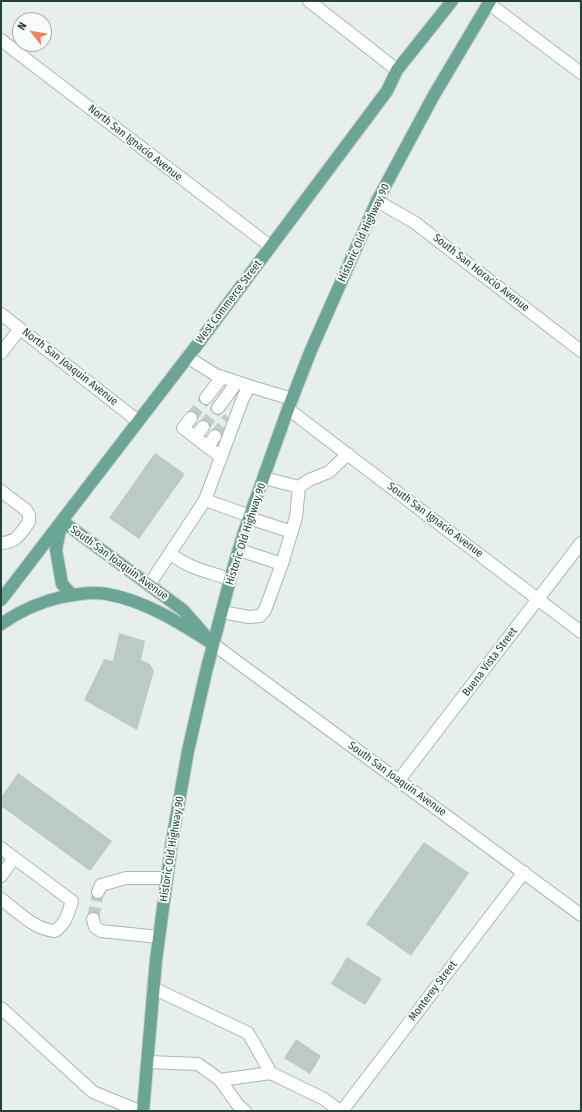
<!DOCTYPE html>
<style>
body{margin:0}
#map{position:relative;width:582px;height:1112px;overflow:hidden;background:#e6efeb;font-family:"Fira Sans Condensed",sans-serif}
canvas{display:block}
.frame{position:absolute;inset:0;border:2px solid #24423a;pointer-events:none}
.north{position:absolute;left:12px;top:12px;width:40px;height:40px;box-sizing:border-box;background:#f7fbf9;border:1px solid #a3b1ad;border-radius:50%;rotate:301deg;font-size:11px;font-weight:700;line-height:16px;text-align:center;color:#24423a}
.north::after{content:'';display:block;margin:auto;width:14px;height:18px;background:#f4845f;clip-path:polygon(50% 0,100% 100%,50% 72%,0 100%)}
</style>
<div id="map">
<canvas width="582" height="1112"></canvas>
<div class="frame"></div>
<div class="north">N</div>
</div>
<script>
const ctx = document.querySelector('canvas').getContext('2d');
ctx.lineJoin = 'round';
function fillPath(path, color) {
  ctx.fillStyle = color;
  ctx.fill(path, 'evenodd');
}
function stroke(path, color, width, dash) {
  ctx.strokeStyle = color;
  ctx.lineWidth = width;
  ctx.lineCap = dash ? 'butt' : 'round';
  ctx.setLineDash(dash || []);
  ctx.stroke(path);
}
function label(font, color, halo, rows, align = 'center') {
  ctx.font = font + ' "Fira Sans Condensed",sans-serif';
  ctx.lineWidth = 4;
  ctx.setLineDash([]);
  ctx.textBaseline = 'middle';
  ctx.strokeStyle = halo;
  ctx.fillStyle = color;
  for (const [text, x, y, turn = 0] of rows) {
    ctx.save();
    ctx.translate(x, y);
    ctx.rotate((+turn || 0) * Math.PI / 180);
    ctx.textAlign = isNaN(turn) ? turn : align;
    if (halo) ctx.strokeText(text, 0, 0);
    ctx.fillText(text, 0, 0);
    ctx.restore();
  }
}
fillPath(new Path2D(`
 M155 453 185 474 139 539 109 518Z
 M119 633 145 641 141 660 150 664 154 671 137 730 84 700 104 659 113 661Z
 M18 773 112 841 90 871 1 806V797Z
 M424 842 469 873 411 956 366 924Z
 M347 957 382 979 365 1005 331 984Z
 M296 1039 321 1056 310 1074 284 1058Z`), '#bbcac4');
stroke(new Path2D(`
 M191 418 206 398
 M203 427 218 408
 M215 436 229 418
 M93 919 98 892`), '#bfccc8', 12, [12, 6]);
const minor = new Path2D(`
 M309 1 397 70
 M488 3 581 73
 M1 40 270 246
 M377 201 414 222 581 351
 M1 314 138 421
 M1 353 20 329
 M187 357 216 375 249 386
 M206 398 222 377
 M218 408 237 382
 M288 409 581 632
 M191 418 183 428 221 457
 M195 437 203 427
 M208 447 215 436
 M264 478 299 487 309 480 329 472 348 454
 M1 491 26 510 29 515V522C20 534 17 542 1 543
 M250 516 205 500 243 398 249 386 292 399
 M249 518 292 532
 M239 550 282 564
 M170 553C187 568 209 572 230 579
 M149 585 205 500
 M222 612 249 617 260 616 265 610 282 564 296 517 299 487
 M213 644 581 915
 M399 780 581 543
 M1 848 72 901C68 914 66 923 55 931 35 930 17 911 1 899
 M1 876 14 858
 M98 892 101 885 126 878H167
 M93 919 95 927 101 931 159 937
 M153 988 248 1033 271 1073
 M1 1008 93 1092 139 1111
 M148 1062 198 1064 220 1080 271 1073 324 1099 340 1111
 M220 1080 238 1105 245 1111
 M342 1111 524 872`);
const major = new Path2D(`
 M62 521 183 610 204 634
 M61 525 56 550 62 584 72 595
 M1 600 200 341 387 91 397 70 452 1
 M1 624C20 611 39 602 62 597 76 594 92 591 107 594 146 601 180 623 213 644
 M143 1111 156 960 172 841 188 751 206 672 232 572 245 529 288 409 311 350 377 201 434 95 490 1`);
stroke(minor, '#a8b8b2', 14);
stroke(major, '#c2cac8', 14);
stroke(minor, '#fff', 12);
stroke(major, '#6aa596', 12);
label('11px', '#24423a', '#f7fbf9', [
 ["North San Ignacio Avenue",135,143,38],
 ["Historic Old Highway 90",364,233,-65],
 ["South San Horacio Avenue",481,273,38],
 ["West Commerce Street",229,302,-53],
 ["North San Joaquin Avenue",70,367,38],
 ["South San Ignacio Avenue",435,520,37],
 ["Historic Old Highway 90",246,534,-72],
 ["South San Joaquin Avenue",119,563,36],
 ["Buena Vista Street",490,662,-53],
 ["South San Joaquin Avenue",397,779,36],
 ["Historic Old Highway 90",172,849,-81],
 ["Monterey Street",433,991,-53]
]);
</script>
